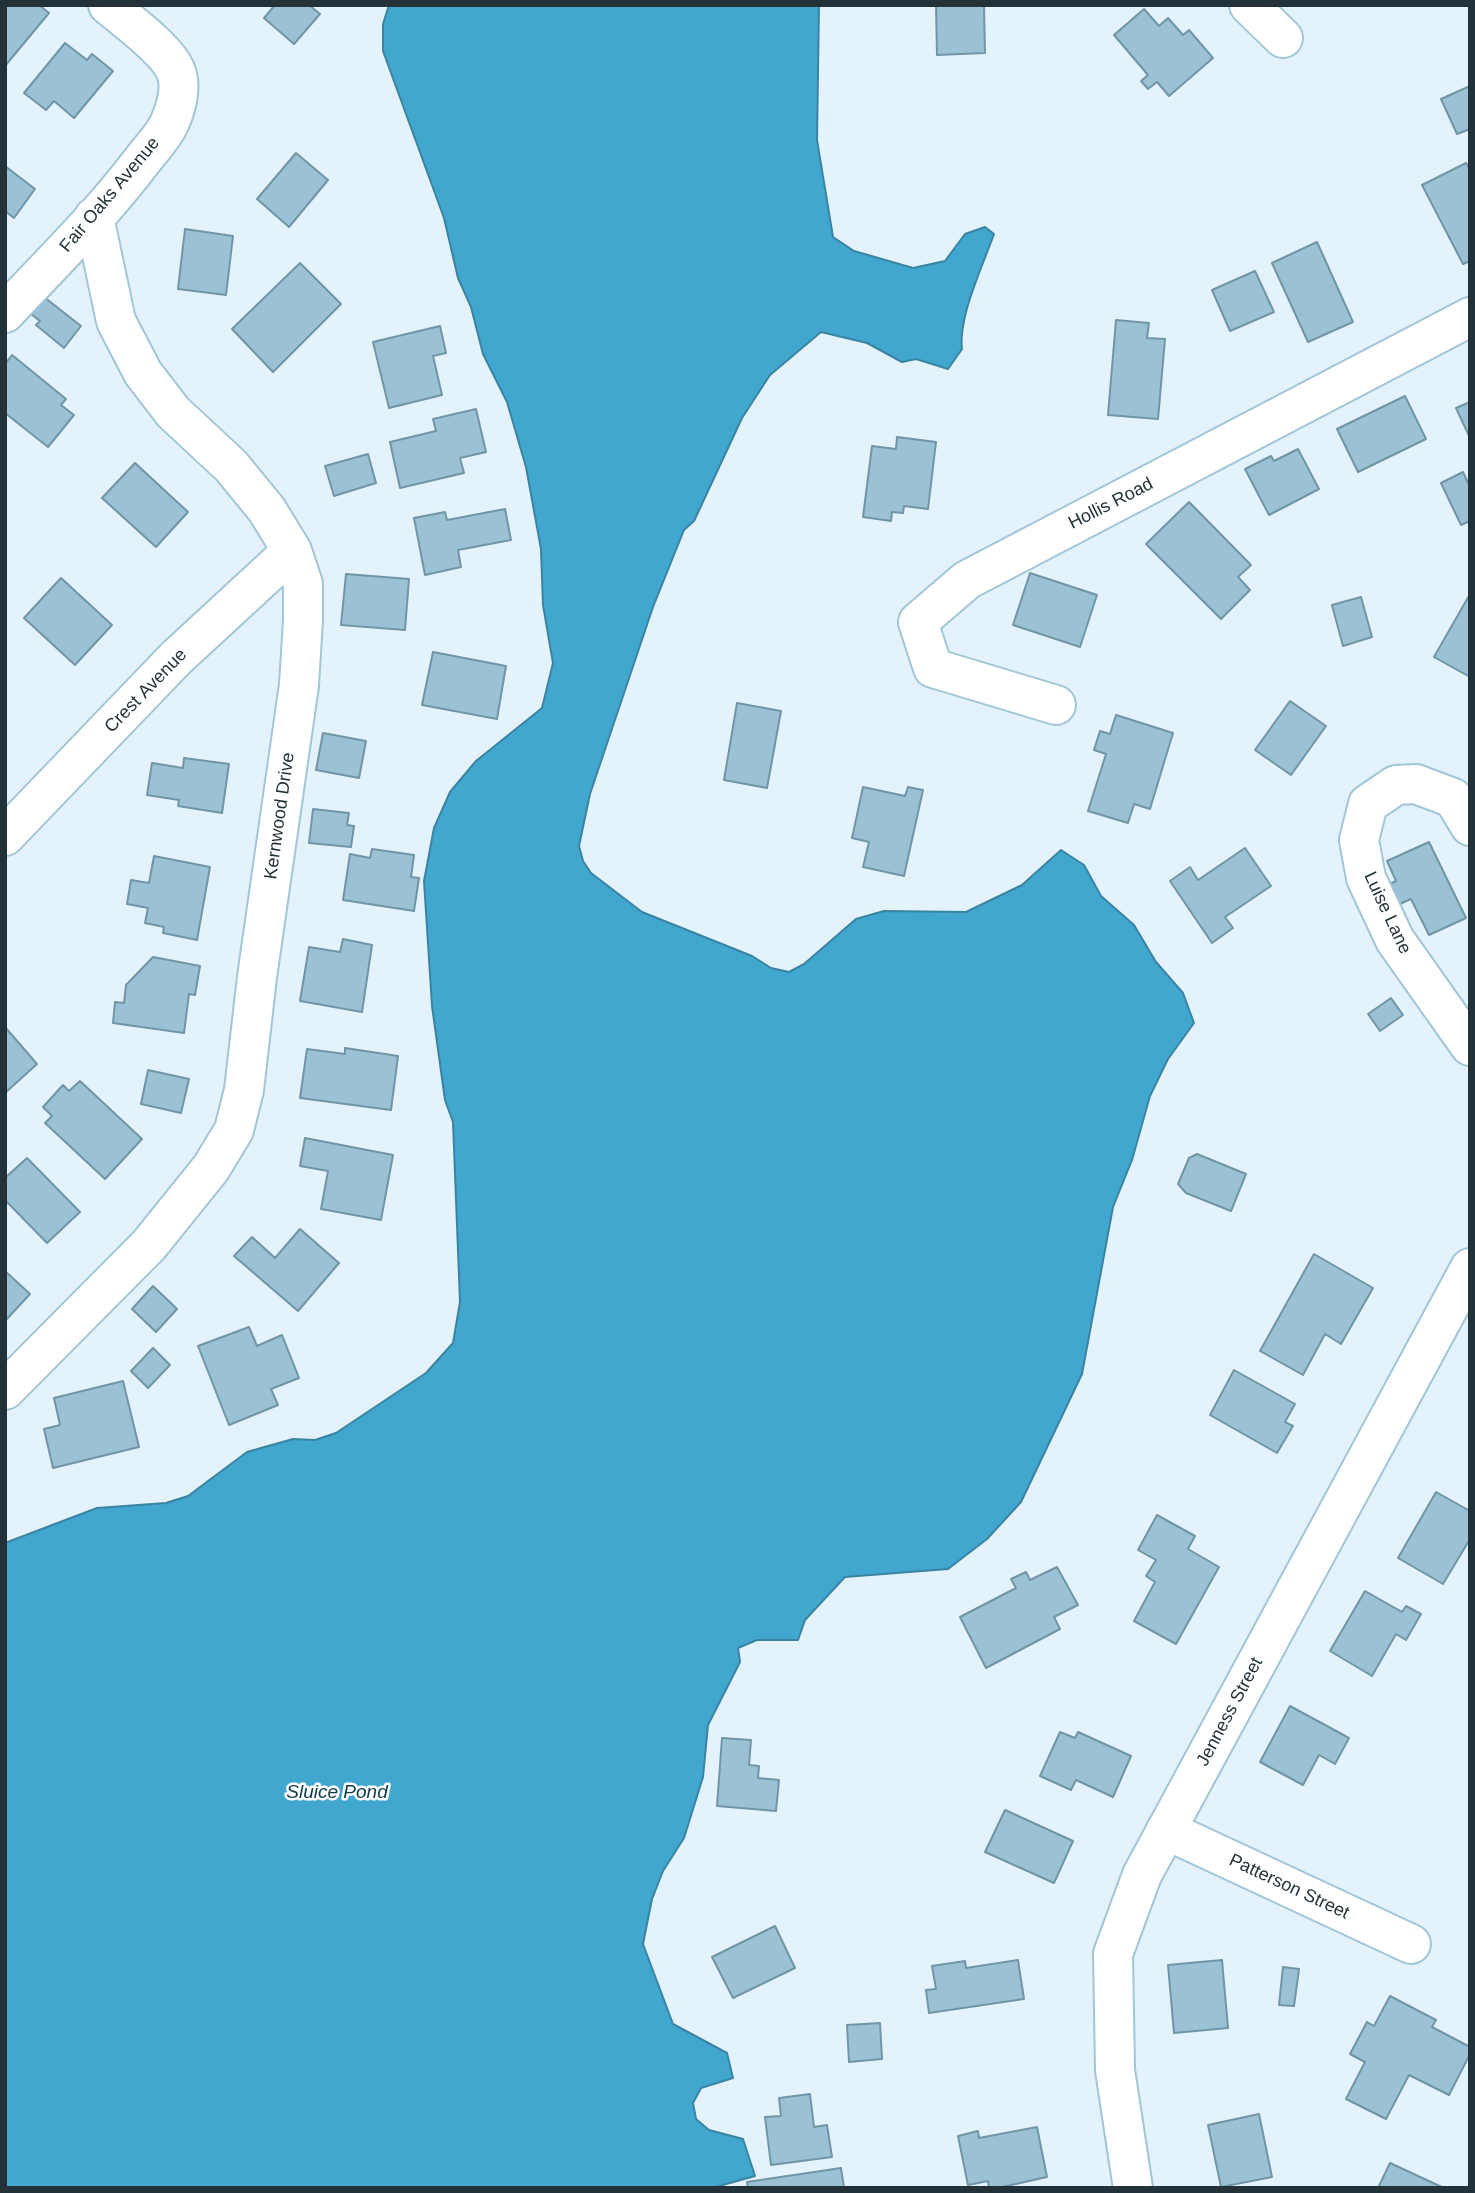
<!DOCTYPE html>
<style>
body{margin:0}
#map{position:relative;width:1475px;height:2193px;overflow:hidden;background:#e4f3fb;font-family:Helvetica,sans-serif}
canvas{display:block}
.frame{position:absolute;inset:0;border:7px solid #233239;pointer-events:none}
</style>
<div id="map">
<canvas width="1475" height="2193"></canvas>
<div class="frame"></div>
</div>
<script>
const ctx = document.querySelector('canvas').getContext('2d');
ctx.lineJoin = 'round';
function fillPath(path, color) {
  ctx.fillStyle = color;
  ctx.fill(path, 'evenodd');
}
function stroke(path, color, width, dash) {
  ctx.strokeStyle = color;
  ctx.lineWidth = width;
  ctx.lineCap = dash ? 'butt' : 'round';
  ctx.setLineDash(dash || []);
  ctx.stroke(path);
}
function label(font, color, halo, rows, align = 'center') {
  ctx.font = font + ' Helvetica,sans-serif';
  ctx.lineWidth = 5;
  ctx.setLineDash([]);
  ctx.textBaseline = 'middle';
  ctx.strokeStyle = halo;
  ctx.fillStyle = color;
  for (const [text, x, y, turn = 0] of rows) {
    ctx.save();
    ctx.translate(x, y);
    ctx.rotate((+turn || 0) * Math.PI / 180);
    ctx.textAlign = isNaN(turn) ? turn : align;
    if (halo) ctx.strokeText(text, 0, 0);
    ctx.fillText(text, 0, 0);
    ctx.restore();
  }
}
const water = new Path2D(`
 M389 5H819L817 140 833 237 854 251 913 268 945 261 965 234 985 227 994 234C983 265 958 317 962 349L948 369 916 359 902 362 867 343 821 332 770 375 742 418 694 521 684 530 653 607 590 794 579 846 583 861 591 873 642 912 752 956 771 968 789 972 804 964 856 919 884 911 966 912 1022 885 1061 850 1084 865 1101 896 1134 925 1156 962 1183 993 1194 1023 1168 1059 1150 1096 1132 1160 1113 1207 1082 1374 1021 1502 987 1539 948 1569 845 1577 805 1620 798 1640H757L738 1648 740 1662 708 1725 703 1777 684 1838 663 1871 652 1899 643 1944 673 2024 727 2053 733 2078 701 2088 693 2103 696 2119 709 2130 743 2139 755 2176 712 2188H5V1543L97 1508 166 1503 188 1496 247 1452 293 1439 315 1440 336 1433 426 1373 453 1343 460 1302 453 1122 445 1100 432 1006 424 881 434 828 450 792 476 761 542 708 553 663 543 605 541 549 526 467 507 402 483 354 471 307 458 278 444 218 383 51V24Z`);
fillPath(water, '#42a7cf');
stroke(water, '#3984a2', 2);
const building = new Path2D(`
 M5 5H39L49 13 5 66Z
 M275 5H309L320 14 294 44 264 18Z
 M936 5H984L985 53 937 55Z
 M1144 9 1159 26 1168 18 1183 35 1189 30 1213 58 1169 96 1157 82 1148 89 1141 81 1148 75 1114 35Z
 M65 43 87 60 92 54 113 71 74 118 54 101 46 110 24 93Z
 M1470 86V129L1457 134 1441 99Z
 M296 153 328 180 289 227 257 199Z
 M1466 163 1470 169V261L1463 264 1422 185Z
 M5 166 35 189 14 218 5 211Z
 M185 229 233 236 226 295 178 289Z
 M1317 242 1353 322 1308 342 1272 263Z
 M300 263 341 304 273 372 232 329Z
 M1255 271 1274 312 1230 331 1212 290Z
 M44 297 81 326 64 348 36 325 40 321 31 314Z
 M1116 320 1149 323 1147 338 1165 339 1158 419 1108 415Z
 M440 326 446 353 433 356 442 395 389 408 373 342Z
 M12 355 66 399 61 405 74 415 48 447 5 413V364Z
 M1405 396 1426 439 1358 472 1337 429Z
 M1470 402V438L1456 408Z
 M476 409 486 452 460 458 464 473 400 488 390 442 436 431 433 419Z
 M897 437 936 442 928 509 904 506 903 513 892 512 891 521 863 517 872 446 896 449Z
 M1298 449 1319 489 1269 515 1245 469 1271 456 1274 461Z
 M368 454 376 483 334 496 325 466Z
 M135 463 188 512 156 547 102 498Z
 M1463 472 1470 487V521L1461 525 1441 483Z
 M1189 502 1251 565 1238 577 1250 590 1221 619 1146 544Z
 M505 509 511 540 458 550 461 567 425 575 414 518 445 512 447 520Z
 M1030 573 1097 595 1080 647 1013 625Z
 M346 574 409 579 405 630 341 625Z
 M61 578 112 625 75 665 24 618Z
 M1470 594V677L1434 657Z
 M1361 597 1372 637 1343 646 1332 605Z
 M433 652 506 666 497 719 422 705Z
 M1290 701 1326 726 1291 775 1255 750Z
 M737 703 781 711 767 788 724 780Z
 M1116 715 1173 733 1150 809 1134 804 1128 823 1088 811 1106 754 1094 750 1100 731 1110 734Z
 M323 733 366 741 359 778 316 770Z
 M184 758 229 764 222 813 178 806 179 800 147 795 152 763 183 768Z
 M863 787 905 796 908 787 923 790 904 876 863 867 869 842 852 838Z
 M313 809 349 813 347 825 354 826 351 847 309 843Z
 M1429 842 1466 918 1429 935 1411 899 1393 907 1383 887 1396 881 1387 861Z
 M1245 848 1271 886 1225 917 1233 928 1212 943 1170 881 1190 867 1198 880Z
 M372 849 414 855 411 877 419 878 414 911 343 900 350 854 370 858Z
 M154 856 210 867 197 940 163 933 164 927 145 923 148 908 127 904 131 880 149 883Z
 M343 939 372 945 362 1012 300 1001 309 947 340 952Z
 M153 957 200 966 195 995 189 994 184 1033 113 1023 115 1002 124 1003 126 985Z
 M1391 998 1403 1015 1380 1031 1368 1014Z
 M5 1027 37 1064 5 1093Z
 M345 1048 398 1056 391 1110 300 1098 307 1049 345 1054Z
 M148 1070 189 1079 181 1113 141 1104Z
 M80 1081 142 1139 105 1179 45 1123 52 1116 43 1107 63 1085 69 1091Z
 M305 1138 393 1155 381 1220 321 1209 328 1171 300 1166Z
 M1197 1154 1246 1174 1231 1211 1186 1193 1178 1184 1189 1158Z
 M27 1158 80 1212 47 1243 5 1200V1178Z
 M300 1229 339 1263 298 1311 234 1256 252 1237 275 1258Z
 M1314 1254 1373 1288 1341 1344 1325 1334 1303 1375 1260 1351Z
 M5 1271 30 1294 5 1321Z
 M153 1286 177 1309 156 1332 132 1309Z
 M249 1327 257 1346 282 1335 299 1378 271 1389 278 1405 229 1425 198 1346Z
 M153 1348 170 1365 148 1388 131 1371Z
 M1234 1370 1295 1404 1285 1422 1293 1426 1277 1453 1210 1415Z
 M123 1381 139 1447 53 1468 44 1429 60 1425 54 1398Z
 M1436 1492 1470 1511V1539L1443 1584 1398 1558Z
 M1157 1515 1195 1536 1188 1549 1219 1567 1176 1644 1134 1621 1155 1582 1146 1576 1156 1560 1138 1550Z
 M1057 1567 1078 1605 1054 1617 1060 1629 986 1668 960 1617 1016 1588 1011 1579 1026 1572 1030 1580Z
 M1365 1591 1402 1612 1406 1606 1421 1614 1406 1640 1396 1634 1372 1676 1330 1651Z
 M1290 1706 1349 1738 1335 1764 1319 1755 1303 1785 1260 1762Z
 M1060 1732 1075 1738 1078 1732 1131 1756 1113 1797 1076 1780 1071 1790 1040 1776Z
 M722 1738 751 1740 749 1765 759 1766 758 1778 779 1780 776 1811 717 1806Z
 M1005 1810 1073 1841 1054 1883 985 1852Z
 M775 1926 795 1968 733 1998 712 1957Z
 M1018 1960 1024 1999 929 2013 926 1990 936 1989 932 1966 965 1961 966 1968Z
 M1222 1960 1228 2028 1174 2033 1168 1965Z
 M1283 1967 1299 1969 1294 2006 1279 2005Z
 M1390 1996 1436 2020 1432 2027 1470 2047V2054L1449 2095 1409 2075 1386 2119 1346 2099 1365 2062 1350 2054 1367 2022 1374 2026Z
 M880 2023 882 2059 849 2062 847 2025Z
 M810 2094 814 2127 827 2125 832 2157 771 2165 765 2117 781 2116 779 2098Z
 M1259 2114 1272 2177 1221 2187 1208 2125Z
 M1037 2127 1047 2177 998 2188H989L988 2181 968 2185 958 2136 978 2131 979 2138Z
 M1390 2163 1444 2188H1378Z
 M841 2168 844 2188H748L747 2182Z`);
fillPath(building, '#9bc2d4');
stroke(building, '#7095a6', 2);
const minor = new Path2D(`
 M1249 5 1283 38
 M5 313C51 264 100 216 141 162 150 150 163 137 169 124 176 109 182 87 176 72 168 50 127 21 108 5
 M1056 705 933 668 918 622 967 580 1470 317
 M1470 826 1453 798 1416 784 1396 785 1368 804 1359 840 1366 878 1395 940 1470 1046
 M5 836 176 658 292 551
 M5 1390 149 1245 211 1168 234 1130 244 1090 257 977 299 685 303 620V584L292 551 267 510 231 466 173 412 143 373 116 321 94 217
 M1166 1830 1411 1944`);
const tertiary = new Path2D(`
 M1133 2188 1115 2070 1113 1954 1142 1875 1470 1268`);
stroke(minor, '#a0c6d8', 42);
stroke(tertiary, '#a0c6d8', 42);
stroke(minor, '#fff', 38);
stroke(tertiary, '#fff', 38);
label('18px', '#233239', '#fefefe', [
 ["Fair Oaks Avenue",110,195,-50],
 ["Hollis Road",1111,504,-27],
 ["Crest Avenue",146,691,-46],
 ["Kernwood Drive",280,816,-82],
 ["Luise Lane",1387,913,65],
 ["Jenness Street",1230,1712,-62],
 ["Patterson Street",1289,1887,25]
]);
label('italic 19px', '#0f3c4d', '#fefefe', [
 ["Sluice Pond",337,1793]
]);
</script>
